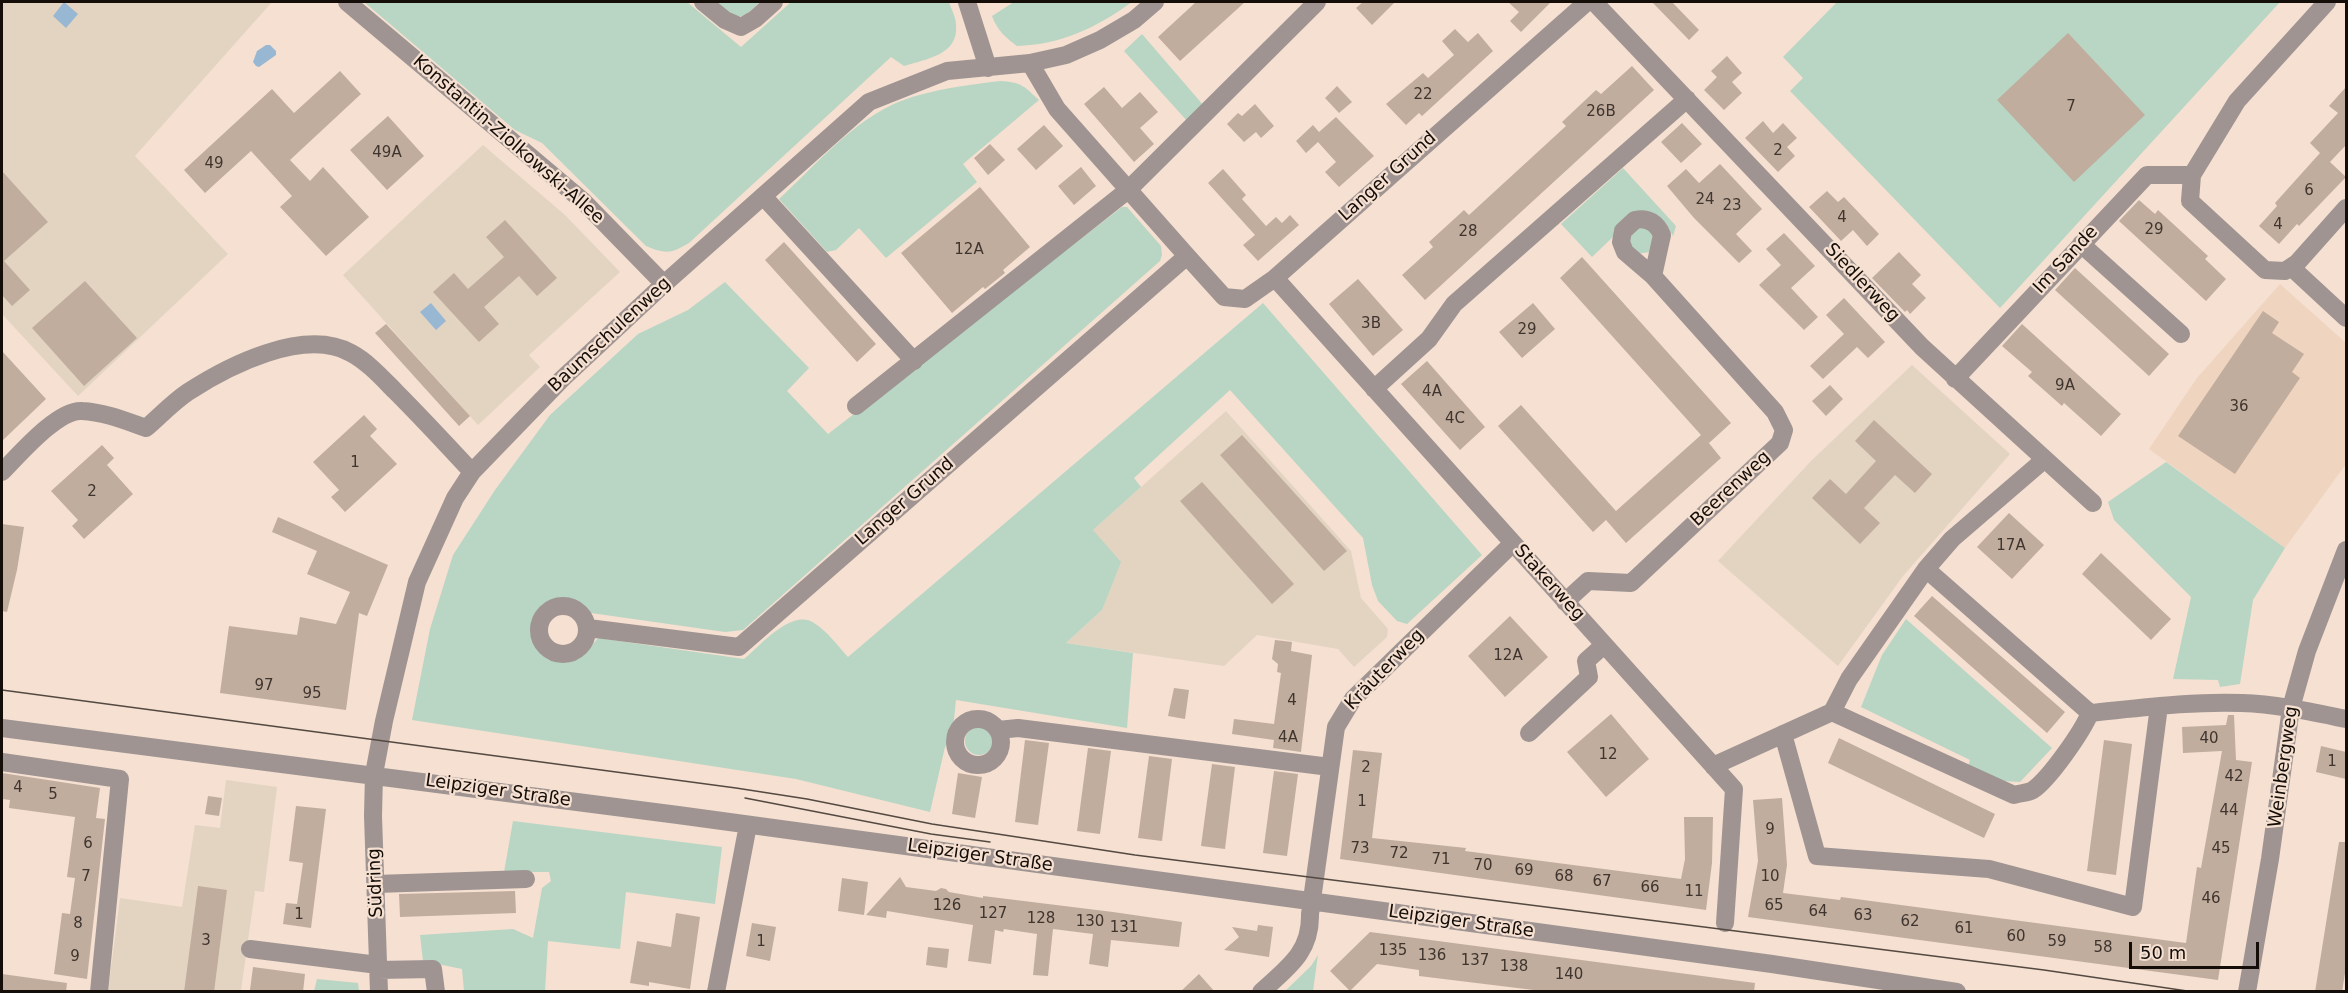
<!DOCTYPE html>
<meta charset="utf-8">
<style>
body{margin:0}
#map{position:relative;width:2348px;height:993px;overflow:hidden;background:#f5e0d1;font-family:"DejaVu Sans",sans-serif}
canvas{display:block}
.frame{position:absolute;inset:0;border:3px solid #140d08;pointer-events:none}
.scale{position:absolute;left:2129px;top:942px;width:130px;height:27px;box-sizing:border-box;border:3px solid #140d08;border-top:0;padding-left:8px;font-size:18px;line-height:21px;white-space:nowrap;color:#140d08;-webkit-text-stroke:4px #f5e0d1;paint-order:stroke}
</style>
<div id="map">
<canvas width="2348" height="993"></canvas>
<div class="frame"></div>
<div class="scale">50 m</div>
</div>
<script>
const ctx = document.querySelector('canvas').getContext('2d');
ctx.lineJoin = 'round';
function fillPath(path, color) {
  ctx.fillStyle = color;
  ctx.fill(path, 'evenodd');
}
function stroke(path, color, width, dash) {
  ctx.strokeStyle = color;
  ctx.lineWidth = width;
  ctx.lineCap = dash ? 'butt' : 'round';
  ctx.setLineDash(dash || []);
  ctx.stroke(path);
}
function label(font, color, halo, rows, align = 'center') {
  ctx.font = font + ' "DejaVu Sans",sans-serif';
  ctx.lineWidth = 4.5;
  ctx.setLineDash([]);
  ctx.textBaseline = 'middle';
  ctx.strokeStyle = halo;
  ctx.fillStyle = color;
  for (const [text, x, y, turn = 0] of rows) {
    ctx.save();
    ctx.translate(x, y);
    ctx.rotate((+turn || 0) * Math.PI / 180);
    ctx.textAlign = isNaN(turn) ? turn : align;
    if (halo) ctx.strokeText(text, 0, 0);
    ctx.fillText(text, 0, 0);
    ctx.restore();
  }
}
fillPath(new Path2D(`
 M2280 284 2346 343V464L2285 548 2149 449 2197 378Z`), '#efd4c0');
fillPath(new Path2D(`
 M2 2H272L135 156 228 254 78 396 2 314Z
 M483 145 565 215 620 272 529 355 540 367 478 425 343 275Z
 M1912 365 2010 454 1903 576 1838 666 1718 561 1811 461Z
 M1226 411 1351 551 1361 598 1388 629 1387 637 1354 667 1338 649 1257 635 1224 666 1066 643 1102 610 1093 530Z
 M226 780 277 787 264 892 255 891 241 990 251 991 108 992 120 898 182 907 195 825 220 828Z`), '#e3d4c1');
fillPath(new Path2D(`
 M364 2H687L741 47 791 2H949C951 9 956 17 956 25 959 55 926 59 904 66L891 57 689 243C671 254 665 254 646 246L542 143 515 130Z
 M712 2H760L746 15 737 17Z
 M1014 2H1132C1098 27 1060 45 1017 46 1005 37 997 30 992 16Z
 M1837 2H2280L2000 308 1790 91 1803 78 1783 57Z
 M1142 34 1204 106 1188 122 1124 51Z
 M1000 81C1021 82 1024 86 1039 100L963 164 977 182 886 258 859 228 836 250 827 252 779 199C816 165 853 120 901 101 933 89 967 85 1000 81Z
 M1623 168 1676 226 1673 236 1666 224 1658 217 1615 235 1592 257 1561 224Z
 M1122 207H1127L1161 246 1162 255 1160 261 743 630 725 632 591 613 573 602 555 600 537 615 532 627C534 634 537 644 541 649 560 669 585 656 598 638L744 659C761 645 792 608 814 623 827 631 838 646 848 657L1263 303 1482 555 1407 624 1397 621 1378 601 1372 585 1363 538 1230 390 1134 478 1141 487 1093 530 1121 562 1102 610 1066 643 1133 653 1127 728 956 700 952 739 945 747 930 812 796 779 412 720 430 629 453 555 495 490 550 415 638 334 688 310 725 282 809 368 787 391 828 434Z
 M1636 226 1654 231 1650 252 1636 254 1627 237Z
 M2166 462 2285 548 2253 600 2240 684 2220 687 2218 680 2173 679 2191 597 2114 520 2108 502Z
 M1906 619 2052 748 2020 782 2003 781 1968 766 1970 760 1861 707 1882 655Z
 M965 741a14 14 0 1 1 28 0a14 14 0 1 1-28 0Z
 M513 821 722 847 715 904 626 892 620 949 548 941 545 991H464L462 969 423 961 420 935 513 929 533 938 542 888 551 881 549 872H504Z
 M1318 955 1313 991H1285L1311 966Z
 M317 979 358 983 359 991H314Z`), '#b9d6c4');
fillPath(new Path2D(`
 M64 2 78 14 66 28 53 16Z
 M266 45H270L276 51V55L259 67 256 66 253 62 257 51Z
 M431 303 446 321 436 330 420 312Z`), '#97b7d3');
fillPath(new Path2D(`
 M1196 2H1245L1180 61 1158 37Z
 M1363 2H1395L1372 25 1356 8Z
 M1508 2H1551L1521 32 1510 21 1519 12Z
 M1652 2H1672L1699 30 1689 40Z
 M1455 29 1468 42 1478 33 1493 51 1422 116 1419 113 1406 125 1386 104 1423 73 1428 78 1454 55 1442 41Z
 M2068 33 2145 115 2074 182 1997 100Z
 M1727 56 1742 73 1732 82 1742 93 1724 110 1704 90 1717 77 1711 71Z
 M1632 66 1654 90 1425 300 1402 275 1433 247 1429 242 1464 210 1469 215 1566 126 1562 122 1596 90 1601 94Z
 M340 71 361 94 290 160 310 181 323 167 369 217 326 256 280 207 292 196 251 151 205 193 184 170 272 89 294 113Z
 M1337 86 1352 102 1339 113 1325 98Z
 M1104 87 1122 108 1140 92 1158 112 1140 128 1154 144 1134 162 1084 104Z
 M2346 87V145L2330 162 2346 177 2299 226 2297 224 2279 244 2259 226 2277 206 2275 203 2320 153 2310 143 2338 113 2329 106Z
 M1255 104 1274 126 1261 138 1256 132 1244 142 1227 124 1238 113 1242 116Z
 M388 116 424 156 387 190 350 150Z
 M1336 117 1374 156 1339 187 1325 172 1336 162 1318 142 1306 153 1296 141 1313 125 1319 132Z
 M1763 121 1773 133 1783 123 1797 138 1787 147 1795 156 1778 172 1745 138Z
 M1682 123 1702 144 1681 163 1661 142Z
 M1044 125 1063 146 1036 170 1017 149Z
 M990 144 1005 160 988 175 974 158Z
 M1720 164 1762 209 1736 234 1752 251 1739 263 1694 218 1667 186 1686 169 1699 183Z
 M1081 167 1096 186 1074 205 1058 186Z
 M1223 169 1246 195 1242 199 1266 226 1276 217 1282 223 1290 215 1299 225 1258 261 1243 245 1255 235 1208 183Z
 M2 171 48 222 4 261 30 290 12 306 2 295Z
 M980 187 1030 247 1003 270 1005 273 985 289 983 287 952 313 901 253Z
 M1827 191 1838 202 1844 197 1879 234 1867 246 1853 230 1841 241 1809 207Z
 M2139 200 2155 214 2158 210 2208 256 2205 259 2226 279 2206 301 2119 221Z
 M505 220 557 278 537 296 519 276 484 307 499 324 479 342 433 292 454 273 468 289 504 257 486 237Z
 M1784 233 1815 266 1791 288 1818 317 1804 330 1759 285 1781 265 1766 249Z
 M784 242 876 344 857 362 765 260Z
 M1899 252 1921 275 1912 284 1926 298 1910 314 1907 310 1905 312 1872 278Z
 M1582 257 1731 423 1709 443 1704 437 1721 458 1626 543 1606 520 1593 532 1498 426 1521 405 1616 511 1701 435 1560 278Z
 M2075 268 2169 354 2149 376 2055 290Z
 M1358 279 1403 330 1373 356 1329 304Z
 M85 281 137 338 84 386 32 328Z
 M1844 298 1885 342 1868 358 1857 347 1823 379 1810 366 1844 334 1826 315Z
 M1533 303 1555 329 1522 358 1499 332Z
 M2263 311 2279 322 2272 333 2304 354 2292 372 2300 378 2235 474 2178 436Z
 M386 324 470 416 459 426 375 333Z
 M2022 324 2121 414 2101 436 2064 403 2062 406 2028 376 2032 372 2002 346Z
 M2 351 46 399 2 441Z
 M1427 361 1485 427 1460 450 1401 384Z
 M1830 385 1843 399 1826 416 1812 401Z
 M364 415 377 429 370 436 397 464 345 512 331 497 339 490 313 462Z
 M1874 420 1932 474 1915 493 1895 475 1864 508 1880 523 1860 544 1812 498 1830 479 1846 494 1876 461 1855 441Z
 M1242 435 1347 551 1324 571 1220 455Z
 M102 445 114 458 107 465 133 494 84 539 72 526 78 520 51 491Z
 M1202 482 1294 584 1272 604 1180 501Z
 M2009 513 2044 545 2012 579 1977 547Z
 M278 517 388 565 367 616 359 613 346 710 220 693 229 626 297 635 300 617 336 624 350 592 307 574 317 551 272 532Z
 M2 524 24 527 17 570 7 612 2 611Z
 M2101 553 2171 619 2151 640 2082 574Z
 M1932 596 2065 712 2047 733 1914 616Z
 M1510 616 1548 657 1505 697 1468 656Z
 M1275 640 1292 642 1291 651 1312 655 1301 752 1273 748 1274 740 1232 734 1234 719 1274 724 1281 673 1277 672 1278 664 1272 659Z
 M1174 688 1189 690 1185 719 1168 716Z
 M1611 714 1649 759 1606 797 1567 752Z
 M2228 715H2234L2236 760 2252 762 2218 980 1748 917 1758 861 1753 800 1782 798 1787 865 1783 893 1840 900 1841 897 2186 943 2197 867 2201 868 2222 751 2183 753 2182 727 2226 725Z
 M1839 738 1995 814 1984 838 1828 763Z
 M1025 740 1049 743 1038 825 1015 822Z
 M2104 740 2132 744 2116 875 2087 871Z
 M2321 746 2346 752V779L2316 772Z
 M1088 748 1111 751 1100 834 1077 831Z
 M1353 750 1382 753 1372 838 1466 848 1465 851 1681 879 1685 859 1684 817H1713L1712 863 1706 910 1340 859Z
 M1149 756 1172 759 1162 841 1138 838Z
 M1212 764 1235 767 1225 849 1201 846Z
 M1274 771 1298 774 1287 856 1263 853Z
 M2 773 100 788 96 818 105 819 87 979 54 974 62 913 70 914 75 878 67 877 75 817 9 808 10 800 2 799Z
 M958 773 982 777 975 818 952 814Z
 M208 796 222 798 219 816 205 814Z
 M296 806 326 809 311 928 283 924 286 903 297 904 303 863 289 861Z
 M2339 842H2346V967L2342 992H2315Z
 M900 877 906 887 936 891 941 888 946 889 949 892 983 898V896L1113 912 1182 922 1179 947 1111 940 1108 967 1089 964 1093 934 1053 929 1048 976 1033 975 1037 934 1004 929 1003 932 995 930 991 964 968 961 973 925 887 911 886 918 866 915Z
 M842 878 868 882 864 915 838 911Z
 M198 886 227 890 214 992H184Z
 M515 891 516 913 400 917 399 894Z
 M676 913 700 917 690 989 649 982V986L630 983 637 941 671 947Z
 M752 923 776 927 770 961 746 956Z
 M1258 925 1273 927 1269 957 1224 950 1239 937 1232 927 1257 931Z
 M1370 932 1755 983 1754 992H1550L1419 976V970L1377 964 1350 991 1330 971Z
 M928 947 949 949 947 968 926 965Z
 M253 967 305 974 303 992 250 990Z
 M2 974 67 983 66 992H2Z
 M1199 974 1215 992H1180Z`), '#c1ad9e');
stroke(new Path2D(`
 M347 2 584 202 664 284
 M703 2 725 20 741 27 755 19 774 2
 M967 2 988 68
 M1594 2 1922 347 2093 503
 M2327 2 2237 101 2192 175 2190 201 2265 270 2285 271 2297 263 2346 208
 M1030 63 1057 109 1187 256 1224 297 1245 299 1275 278 1587 2
 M763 196 914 361
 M2081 244 2181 334
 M2291 267 2346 318
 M1275 278 1734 789 1725 923
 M1955 379 2147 175H2192
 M1374 389 1429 339 1454 304 1687 99
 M856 406 1128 190 1317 2
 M2 472C19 455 58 409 82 411 104 412 126 421 146 428 160 416 173 402 188 392 228 366 304 327 351 353 368 362 383 379 396 392 422 418 447 445 472 472
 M1926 569 2090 713
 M1565 602 1588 581 1631 583 1780 443 1784 430 1775 412 1653 276 1625 252 1621 242 1623 231 1635 220C1648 217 1657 223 1662 235L1653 276
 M539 630a24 24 0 1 1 48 0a24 24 0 1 1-48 0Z
 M588 628 739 647 1187 256
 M1832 712 1849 679 1926 569 1952 539 2045 459
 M1832 712 2014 795C2020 793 2028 793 2033 790 2050 778 2082 732 2090 713
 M2090 713C2140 708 2192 701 2242 703 2277 704 2312 712 2346 719
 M955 742a23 23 0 1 1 46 0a23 23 0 1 1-46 0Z
 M2 728 678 815 1772 964 1957 992
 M998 730 1018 728 1330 767
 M1529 733 1589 677 1586 661 1604 645
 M1783 734 1817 856 1989 869 2133 907 2159 706
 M2 762 120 779 99 992
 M1713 766 1832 712
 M376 884 526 879
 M250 949 378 965
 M378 970 433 969 436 992
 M379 992 373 816 374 774 384 721 417 582 455 498 472 472 562 379 664 284 869 102 947 71 1030 63 1066 55 1100 40 1134 20 1155 2
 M716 992 748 825
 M1261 992C1287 968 1311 953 1310 914L1336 727 1353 699 1513 543
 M2247 992 2270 859 2291 708 2307 651 2346 550`), '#9f9492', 18);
stroke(new Path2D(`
 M2 690 736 788 807 799 932 824 1135 855 2044 970 2194 992
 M745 798 931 834 990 842`), '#544941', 1.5);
label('15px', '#3f352e', null, [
 ["22",1423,95],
 ["7",2071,107],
 ["26B",1601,112],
 ["2",1778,151],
 ["49A",387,153],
 ["49",214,164],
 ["6",2309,191],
 ["24",1705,200],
 ["23",1732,206],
 ["4",1842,218],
 ["4",2278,225],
 ["29",2154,230],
 ["28",1468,232],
 ["12A",969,250],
 ["3B",1371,324],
 ["29",1527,330],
 ["9A",2065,386],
 ["4A",1432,392],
 ["36",2239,407],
 ["4C",1455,419],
 ["1",355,463],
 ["2",92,492],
 ["17A",2011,546],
 ["12A",1508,656],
 ["97",264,686],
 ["95",312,694],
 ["4",1292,701],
 ["4A",1288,738],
 ["40",2209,739],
 ["12",1608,755],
 ["1",2332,762],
 ["2",1366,768],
 ["42",2234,777],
 ["4",18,788],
 ["5",53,795],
 ["1",1362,802],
 ["44",2229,811],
 ["9",1770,830],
 ["6",88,844],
 ["73",1360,849],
 ["45",2221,849],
 ["72",1399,854],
 ["71",1441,860],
 ["70",1483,866],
 ["69",1524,871],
 ["7",86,877],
 ["68",1564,877],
 ["10",1770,877],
 ["67",1602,882],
 ["66",1650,888],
 ["11",1694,892],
 ["46",2211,899],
 ["126",947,906],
 ["65",1774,906],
 ["64",1818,912],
 ["127",993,914],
 ["1",299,915],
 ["63",1863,916],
 ["128",1041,919],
 ["130",1090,922],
 ["62",1910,922],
 ["8",78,924],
 ["131",1124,928],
 ["61",1964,929],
 ["60",2016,937],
 ["3",206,941],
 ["1",761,942],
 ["59",2057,942],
 ["58",2103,948],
 ["135",1393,951],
 ["136",1432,956],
 ["9",75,957],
 ["137",1475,961],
 ["138",1514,967],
 ["140",1569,975]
]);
label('18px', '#140d08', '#f5e0d1', [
 ["Konstantin-Ziolkowski-Allee",508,140,41],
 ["Langer Grund",1388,177,-42],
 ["Im Sande",2066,260,-47],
 ["Siedlerweg",1862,283,47],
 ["Baumschulenweg",610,335,-43],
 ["Beerenweg",1731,489,-43],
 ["Langer Grund",905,502,-41],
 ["Stakerweg",1549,583,48],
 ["Kräuterweg",1385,670,-46],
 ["Weinbergweg",2284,767,-82],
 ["Leipziger Straße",498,791,8],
 ["Leipziger Straße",980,856,8],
 ["Südring",376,883,-92],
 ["Leipziger Straße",1461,922,8]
]);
</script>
